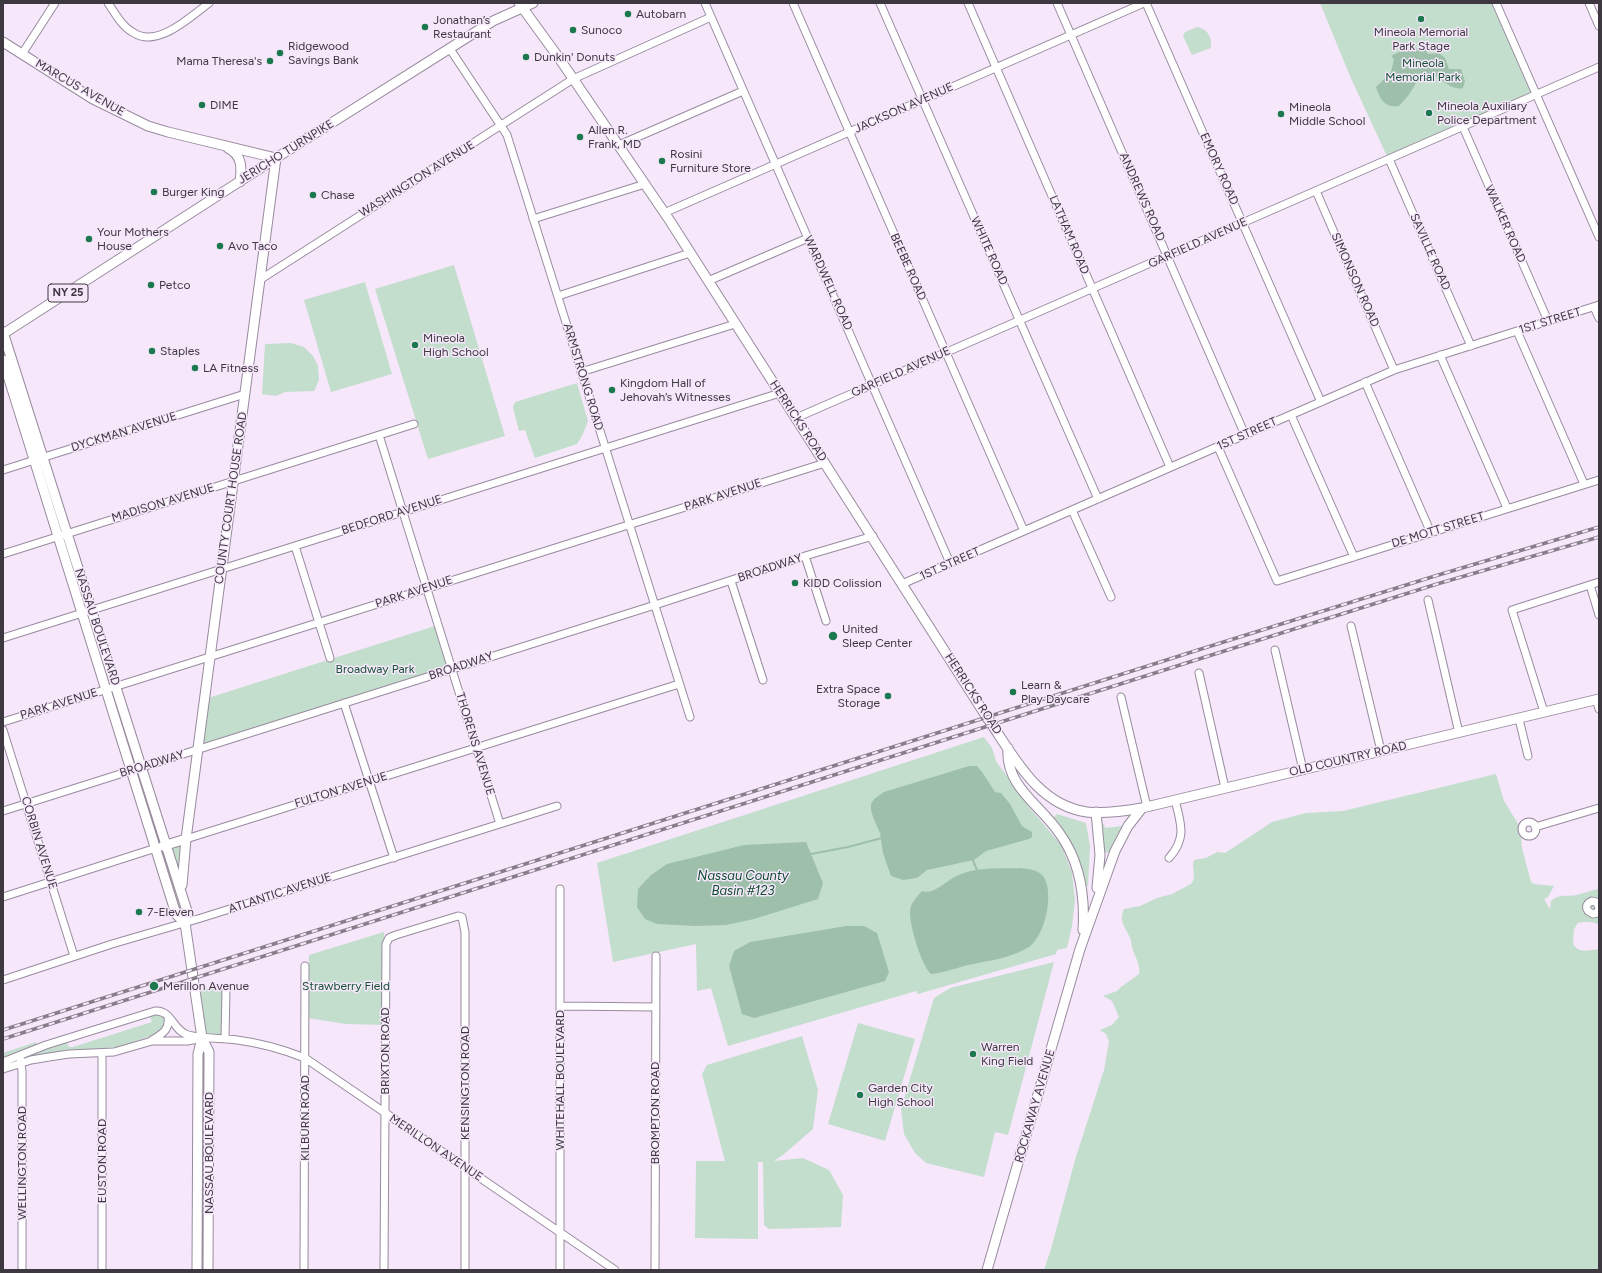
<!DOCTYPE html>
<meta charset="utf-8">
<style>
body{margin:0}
#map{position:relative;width:1602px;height:1273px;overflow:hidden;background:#f6e7fb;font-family:Figtree,sans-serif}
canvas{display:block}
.frame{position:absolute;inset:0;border:4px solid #3e3840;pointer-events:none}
</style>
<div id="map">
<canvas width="1602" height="1273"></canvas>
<div class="frame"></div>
</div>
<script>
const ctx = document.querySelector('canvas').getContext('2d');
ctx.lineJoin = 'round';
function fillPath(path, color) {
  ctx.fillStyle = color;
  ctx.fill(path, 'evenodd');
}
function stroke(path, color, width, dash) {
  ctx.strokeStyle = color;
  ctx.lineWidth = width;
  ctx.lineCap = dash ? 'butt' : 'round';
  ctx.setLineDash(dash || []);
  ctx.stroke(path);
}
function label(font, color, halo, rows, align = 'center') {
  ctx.font = font + ' Figtree,sans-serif';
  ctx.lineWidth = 3;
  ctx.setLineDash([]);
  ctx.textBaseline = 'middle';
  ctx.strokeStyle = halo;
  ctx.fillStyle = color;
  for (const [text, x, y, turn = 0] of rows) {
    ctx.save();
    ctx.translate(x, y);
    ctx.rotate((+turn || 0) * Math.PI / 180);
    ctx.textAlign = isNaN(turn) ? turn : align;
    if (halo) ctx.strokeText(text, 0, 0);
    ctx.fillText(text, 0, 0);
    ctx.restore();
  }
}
fillPath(new Path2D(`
 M1320 3H1496L1536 95 1389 159 1385 152 1350 76Z
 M1197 27C1208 29 1212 37 1211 48L1192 55 1183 36 1185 32Z
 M454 265 505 436 428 459 375 289Z
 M365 282 392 374 331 392 304 300Z
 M291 343 304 347 313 356 318 366 319 380 314 391 285 392 276 396 262 394 265 344Z
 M577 383 588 421 583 434 577 444 535 458 525 430 519 431 513 407 515 402Z
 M438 625 452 669 199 749 205 699Z
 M984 737 992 748 996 761 1029 807 1062 846 1072 873 1075 900 1072 926 1067 948 1057 950 1056 954 918 994 916 991 728 1046 711 988 697 991 696 944 613 962 597 863Z
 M1496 774 1504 801 1520 827 1522 848 1531 882 1534 884 1554 886 1548 897 1544 899 1550 909 1551 901C1560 893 1567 897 1577 895 1585 893 1591 890 1599 889V925C1594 921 1584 921 1578 923L1574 929 1573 944C1579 954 1589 950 1599 949V1270H1044L1051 1249 1075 1160 1104 1070 1109 1042 1106 1034 1100 1030 1112 1025 1119 1017 1112 1001 1103 996 1117 991 1121 987 1139 974C1141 964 1134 956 1132 947 1131 944 1132 941 1130 938 1126 927 1118 922 1124 909L1140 906 1157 898 1172 894 1191 884 1194 879 1193 864 1194 860 1206 858 1217 852 1225 853 1272 822 1306 813 1343 811Z
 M141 777 160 837H157L139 784Z
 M1057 814 1086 823 1090 846 1088 886H1084C1078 855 1073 842 1054 817Z
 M1104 824 1105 828 1123 826 1118 833 1109 853 1104 852 1102 825Z
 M185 841 181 884 169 846Z
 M166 855 185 913 180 914 164 862Z
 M384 932V1025L346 1024 308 1018 309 955Z
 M1054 962 1008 1135 995 1132 984 1177 926 1163 915 1153 904 1134 901 1109 934 998 950 988Z
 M194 988H226L225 1039 202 1038Z
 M153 1015H160L164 1018 166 1023 160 1033 118 1047 65 1051 34 1056 33 1052 66 1041 69 1047H73L152 1022 150 1016Z
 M858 1023 915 1039 885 1141 828 1124Z
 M802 1036 818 1090 813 1129 783 1155 774 1161 803 1158 829 1170 843 1195 841 1227 769 1229 764 1225 763 1162H758V1239L695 1238 696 1161H725L702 1074 707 1065Z
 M36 1042 37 1046 3 1059V1053Z
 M203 1043 209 1052 208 1270H198V1066Z`), '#c3decd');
fillPath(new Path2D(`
 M1409 47H1415L1418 50 1425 49 1428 54 1439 53 1445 58 1449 69H1461L1465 81 1463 88C1446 93 1433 62 1418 80 1415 83 1414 88 1411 91 1408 97 1403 101 1399 106 1384 108 1380 99 1376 87L1391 72 1394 59 1391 56Z
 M969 766H977L982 772 995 792 1001 793 1010 804 1022 826 1032 832V837L1029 839 986 851 974 860 927 870 917 878 903 880 891 876 883 853 880 833 873 817 871 810V804L874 799 884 792Z
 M806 842 823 883 818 899 754 919 726 925 695 926 657 924 645 919 637 907 638 889 651 875 667 864 744 845Z
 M1021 868C1029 869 1038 870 1043 876 1055 892 1045 936 1029 947 1010 959 985 961 964 966 953 969 943 973 931 974 922 967 909 924 910 912 910 903 917 897 922 891 933 895 944 883 953 878 973 866 999 869 1021 868Z
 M846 926H864L877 933 889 972 885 981 754 1018 742 1014 729 966 734 951 750 942Z`), '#9ec0ab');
stroke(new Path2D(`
 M811 854 848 847 882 838
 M972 858 977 870`), '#9ec0ab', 2);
const minor = new Path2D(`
 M108 3C115 13 122 27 134 33 158 48 190 17 209 3
 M705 3 950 563
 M793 3 1024 531
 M880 3 1098 499
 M968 3 1170 467
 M1057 3 1245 435
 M1146 3 1321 402
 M1496 3 1599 237
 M1589 3 1599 26
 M450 49 507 135 690 717
 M22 54 55 3
 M1463 127 1548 321
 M619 145 743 91
 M1389 159 1471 346
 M1316 191 1394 370
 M664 213 1144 3
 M533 219 645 184
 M261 279 573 79 711 17
 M708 281 808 238
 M558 296 690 253
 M1594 307 1599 318
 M1517 331 1584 484
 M1440 355 1507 508
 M581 372 735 324
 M1365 382 1431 533
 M1291 415 1354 557
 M796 418 1599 67
 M379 435 500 824
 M1218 447 1277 581 1599 480
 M3 470 245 394
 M1072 510 1111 597
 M295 546 330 658
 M3 554 414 424
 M805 556 826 621
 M731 581 763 680
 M902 584 1394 370 1599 305
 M1590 585 1599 615
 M1428 600 1459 733
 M1351 626 1381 751
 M3 638 780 393
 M1275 650 1303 770
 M1199 673 1225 788
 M1121 697 1147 807
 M1596 699 1599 709
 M344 703 394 858
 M1544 712 1512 610 1599 582
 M1519 719 1528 756
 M3 722 825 463
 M3 730 74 956
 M3 811 655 605 805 556 873 536
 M1522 829a7 7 0 1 1 14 0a7 7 0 1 1-14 0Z
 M1535 827 1599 808
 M186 839 679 684
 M1169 858C1187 838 1181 824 1175 800
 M3 897 156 848
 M1599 907 1596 902 1592 901C1587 903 1585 907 1588 911L1593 914 1597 913 1599 908
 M3 980 112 944 201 918 557 806
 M560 1006 656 1007
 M225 1039 226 988
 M152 1040C163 1034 170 1029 168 1016
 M20 1056 22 1071V1270
 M3 1062 46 1045 155 1011C172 1010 173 1031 188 1035 204 1039 220 1038 237 1040 261 1043 282 1049 305 1058L615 1270
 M3 1069 31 1060 49 1057 69 1054 114 1052 152 1041H187L198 1039
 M102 1270V1053
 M304 1270 305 966
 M384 1270 386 944 389 938 396 935 458 916 462 917 465 932V1270
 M560 1270V889
 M655 1270 656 956`);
const major = new Path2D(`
 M519 3 559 58 670 221 988 719C1014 756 1037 805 1087 812 1106 814 1125 811 1142 808L1599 699
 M3 42 93 99 148 126 168 132 276 158
 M228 148C242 155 242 167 240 182
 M3 332 187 911 185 923 202 1038 198 1054 197 1270
 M3 334 276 158 493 21 533 3
 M3 360 176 914 185 923
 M1008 748C1005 787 1041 805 1060 834 1080 862 1085 898 1083 930
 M1096 812 1100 855 1097 888
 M163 846 186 839
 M182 885 186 839 276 158
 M202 1038 209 1052 208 1270
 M987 1270 1080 949 1115 851 1128 826 1142 808`);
stroke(minor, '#988b9e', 9);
stroke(major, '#988b9e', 11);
stroke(minor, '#fff', 7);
stroke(major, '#fff', 9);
const rail = new Path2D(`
 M3 1030 1198 650 1435 576 1599 527
 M3 1039 1199 659 1437 584 1599 537`);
stroke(rail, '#877e8a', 3.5);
stroke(rail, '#f6e7fb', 2, [6]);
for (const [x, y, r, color] of [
 [628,14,4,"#1c794f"],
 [1421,19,4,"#1c794f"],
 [425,27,4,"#1c794f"],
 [573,30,4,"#1c794f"],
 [280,53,4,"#1c794f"],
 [526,57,4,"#1c794f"],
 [270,61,4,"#1c794f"],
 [202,105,4,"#1c794f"],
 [1429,113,4,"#1c794f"],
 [1281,114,4,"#1c794f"],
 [580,137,4,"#1c794f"],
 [662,161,4,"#1c794f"],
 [154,192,4,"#1c794f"],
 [313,195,4,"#1c794f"],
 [89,239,4,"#1c794f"],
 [220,246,4,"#1c794f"],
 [151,285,4,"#1c794f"],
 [415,345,4,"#1c794f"],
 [152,351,4,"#1c794f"],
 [195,368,4,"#1c794f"],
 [612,390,4,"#1c794f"],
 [795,583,4,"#1c794f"],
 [833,636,5,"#1c794f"],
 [1013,692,4,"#1c794f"],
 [888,696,4,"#1c794f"],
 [139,912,4,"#1c794f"],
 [154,986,5,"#1c794f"],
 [973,1054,4,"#1c794f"],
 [860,1095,4,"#1c794f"]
]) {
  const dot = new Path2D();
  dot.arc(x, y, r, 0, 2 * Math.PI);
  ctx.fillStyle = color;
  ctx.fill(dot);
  stroke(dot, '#f6e7fb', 1.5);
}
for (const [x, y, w] of [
 [68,293,40]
]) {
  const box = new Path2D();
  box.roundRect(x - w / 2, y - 9, w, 18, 3);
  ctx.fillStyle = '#f6e7fb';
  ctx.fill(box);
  stroke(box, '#3e3840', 1);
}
label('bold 11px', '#3e3840', null, [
 ["NY 25",68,293]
]);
label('12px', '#3e3840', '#f6e7fb', [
 ["Autobarn",636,14],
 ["Jonathan’s",433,20],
 ["Restaurant",433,34],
 ["Sunoco",581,30],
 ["Mineola Memorial",1421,32,"center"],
 ["Park Stage",1421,46,"center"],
 ["Ridgewood",288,46],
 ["Savings Bank",288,60],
 ["Dunkin' Donuts",534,57],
 ["Mama Theresa's",262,61,"right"],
 ["DIME",210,105],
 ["Mineola Auxiliary",1437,106],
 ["Police Department",1437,120],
 ["Mineola",1289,107],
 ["Middle School",1289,121],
 ["Allen R.",588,130],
 ["Frank, MD",588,144],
 ["Rosini",670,154],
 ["Furniture Store",670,168],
 ["Burger King",162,192],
 ["Chase",321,195],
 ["Your Mothers",97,232],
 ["House",97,246],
 ["Avo Taco",228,246],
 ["Petco",159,285],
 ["Mineola",423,338],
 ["High School",423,352],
 ["Staples",160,351],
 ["LA Fitness",203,368],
 ["Kingdom Hall of",620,383],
 ["Jehovah’s Witnesses",620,397],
 ["KIDD Colission",803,583],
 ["United",842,629],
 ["Sleep Center",842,643],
 ["Learn &",1021,685],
 ["Play Daycare",1021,699],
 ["Extra Space",880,689,"right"],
 ["Storage",880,703,"right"],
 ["7-Eleven",147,912],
 ["Merillon Avenue",163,986],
 ["Warren",981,1047],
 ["King Field",981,1061],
 ["Garden City",868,1088],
 ["High School",868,1102]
], 'left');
label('12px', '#155034', '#f6e7fb', [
 ["Mineola",1423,63],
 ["Memorial Park",1423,77],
 ["Broadway Park",375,669],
 ["Strawberry Field",346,986]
]);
label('12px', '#3e3840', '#f6e7fb', [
 ["MARCUS AVENUE",80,88,30],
 ["JACKSON AVENUE",904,108,-24],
 ["JERICHO TURNPIKE",286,152,-32],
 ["EMORY ROAD",1219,169,66],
 ["WASHINGTON AVENUE",417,179,-32],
 ["ANDREWS ROAD",1142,197,66],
 ["WALKER ROAD",1505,224,66],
 ["LATHAM ROAD",1069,235,67],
 ["GARFIELD AVENUE",1198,243,-24],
 ["WHITE ROAD",989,251,66],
 ["SAVILLE ROAD",1430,252,66],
 ["BEEBE ROAD",908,267,66],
 ["SIMONSON ROAD",1355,280,66],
 ["WARDWELL ROAD",828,283,66],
 ["1ST STREET",1550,321,-17],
 ["GARFIELD AVENUE",901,372,-24],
 ["ARMSTRONG ROAD",583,377,73],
 ["HERRICKS ROAD",798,421,57],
 ["DYCKMAN AVENUE",124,432,-17],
 ["1ST STREET",1247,434,-24],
 ["PARK AVENUE",723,495,-18],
 ["COUNTY COURT HOUSE ROAD",231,498,-82],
 ["MADISON AVENUE",163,503,-17],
 ["BEDFORD AVENUE",392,515,-18],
 ["DE MOTT STREET",1438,530,-17],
 ["1ST STREET",950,564,-24],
 ["BROADWAY",770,568,-18],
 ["PARK AVENUE",414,592,-18],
 ["NASSAU BOULEVARD",97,627,72],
 ["BROADWAY",461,666,-18],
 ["HERRICKS ROAD",973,694,57],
 ["PARK AVENUE",59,704,-17],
 ["THORENS AVENUE",475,744,73],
 ["OLD COUNTRY ROAD",1348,759,-13],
 ["BROADWAY",152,764,-17],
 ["FULTON AVENUE",341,790,-17],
 ["CORBIN AVENUE",39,843,73],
 ["ATLANTIC AVENUE",280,893,-18],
 ["BRIXTON ROAD",385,1051,-90],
 ["WHITEHALL BOULEVARD",560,1080,-90],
 ["KENSINGTON ROAD",465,1083,-90],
 ["ROCKAWAY AVENUE",1035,1106,-74],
 ["BROMPTON ROAD",655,1113,-90],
 ["KILBURN ROAD",305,1118,-90],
 ["MERILLON AVENUE",436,1148,34],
 ["NASSAU BOULEVARD",209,1153,-90],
 ["EUSTON ROAD",102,1161,-90],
 ["WELLINGTON ROAD",22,1163,-90]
]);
label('italic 13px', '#0d4b2f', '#f6e7fb', [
 ["Nassau County",743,876],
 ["Basin #123",743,891]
]);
</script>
